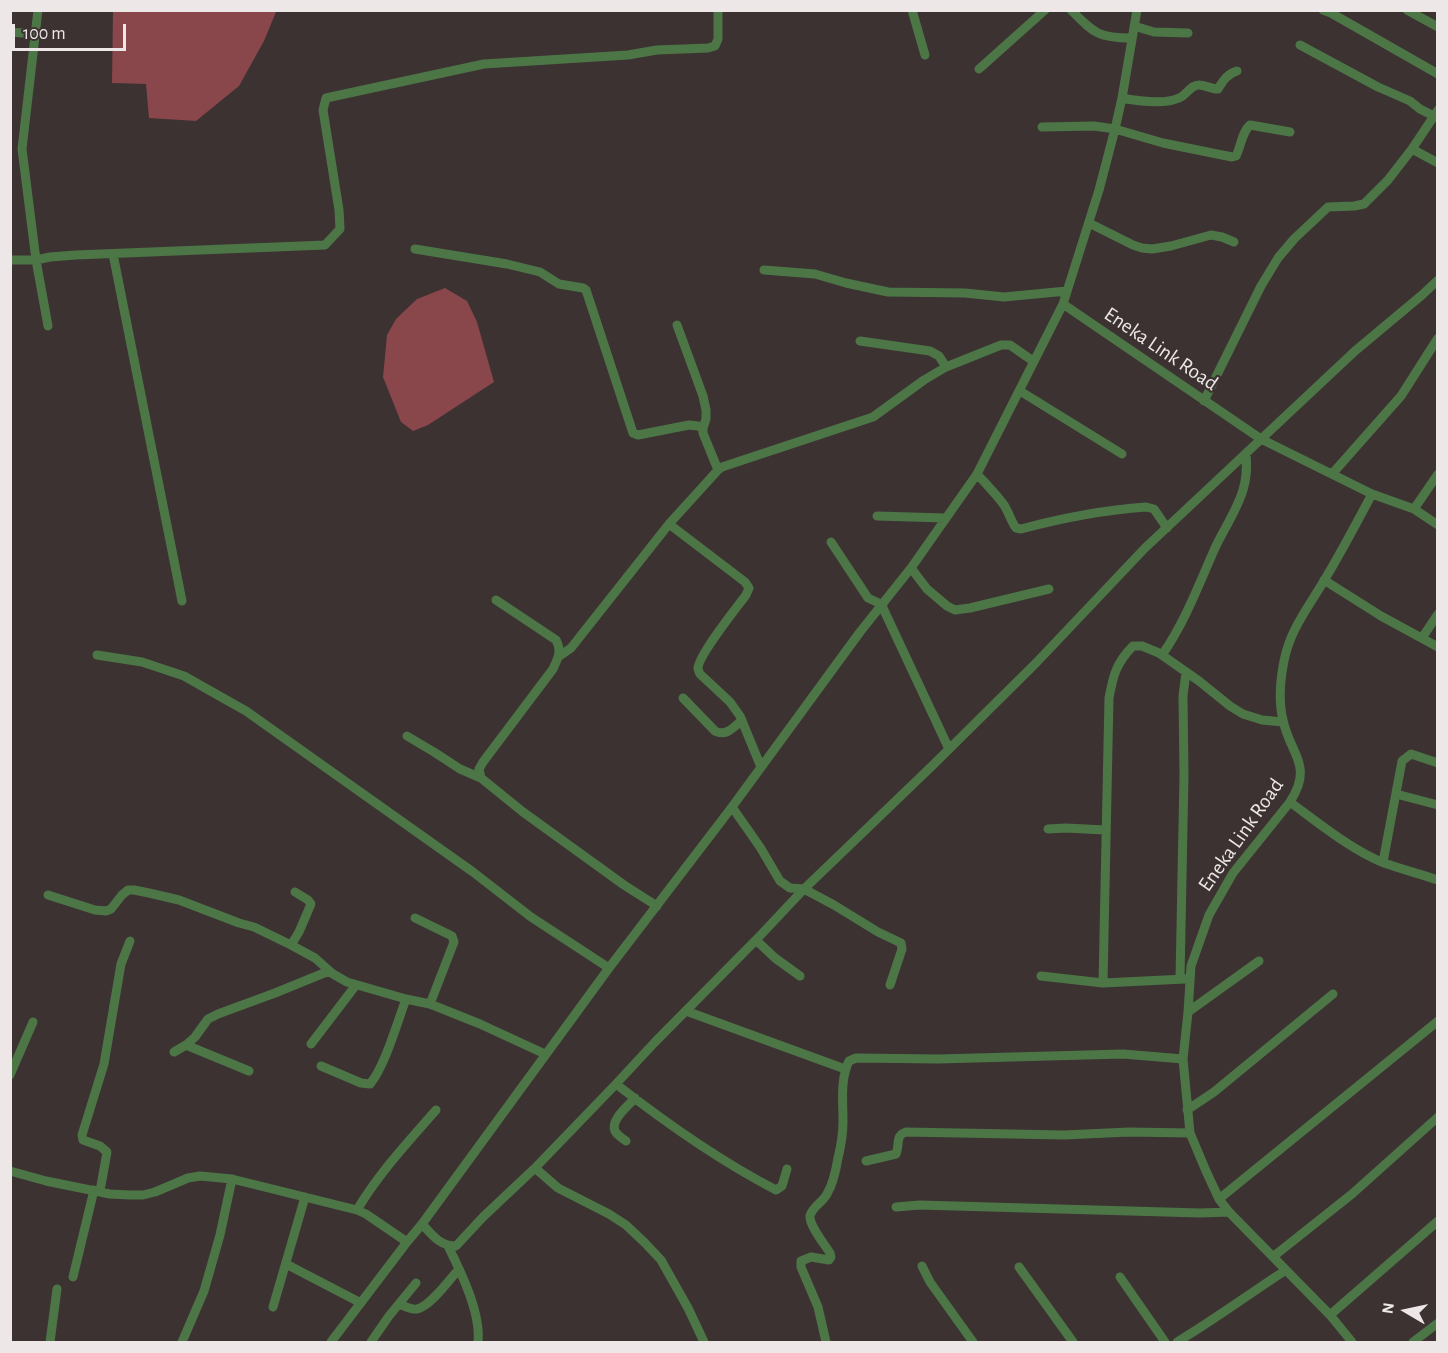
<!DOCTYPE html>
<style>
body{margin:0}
#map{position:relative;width:1448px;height:1353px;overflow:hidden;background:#3c3232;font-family:"Alegreya Sans",sans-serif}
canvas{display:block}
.frame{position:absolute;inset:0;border:12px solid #eee7e7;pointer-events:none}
.north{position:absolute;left:1376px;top:1281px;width:60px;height:60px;-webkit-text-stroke:4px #3c3232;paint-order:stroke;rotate:279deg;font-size:16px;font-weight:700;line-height:24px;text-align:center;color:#eee7e7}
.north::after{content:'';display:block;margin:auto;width:21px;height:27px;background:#eee7e7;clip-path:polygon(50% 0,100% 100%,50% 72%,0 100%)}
.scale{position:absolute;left:12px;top:24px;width:114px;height:27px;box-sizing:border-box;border:3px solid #eee7e7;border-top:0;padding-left:8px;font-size:18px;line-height:21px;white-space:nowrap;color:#eee7e7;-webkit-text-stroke:4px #3c3232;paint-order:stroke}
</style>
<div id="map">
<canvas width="1448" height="1353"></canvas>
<div class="frame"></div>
<div class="north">N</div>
<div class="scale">100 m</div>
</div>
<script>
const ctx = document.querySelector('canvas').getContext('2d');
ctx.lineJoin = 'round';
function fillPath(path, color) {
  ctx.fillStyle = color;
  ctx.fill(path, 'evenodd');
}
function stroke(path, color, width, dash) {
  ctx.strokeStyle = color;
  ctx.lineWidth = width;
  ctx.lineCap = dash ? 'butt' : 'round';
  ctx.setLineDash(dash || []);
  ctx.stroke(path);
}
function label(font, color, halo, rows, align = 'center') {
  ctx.font = font + ' "Alegreya Sans",sans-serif';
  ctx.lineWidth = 4.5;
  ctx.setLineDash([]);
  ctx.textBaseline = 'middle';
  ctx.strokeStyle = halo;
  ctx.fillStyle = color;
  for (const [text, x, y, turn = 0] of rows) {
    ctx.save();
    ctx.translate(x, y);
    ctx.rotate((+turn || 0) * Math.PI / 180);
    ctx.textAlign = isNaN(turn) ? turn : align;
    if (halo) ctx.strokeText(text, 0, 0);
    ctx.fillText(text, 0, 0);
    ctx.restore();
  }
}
fillPath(new Path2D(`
 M275 11 276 12 264 41 239 86 196 121 149 118 146 84 112 83 113 11Z
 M445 288 467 301 477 322 494 382 428 425 413 431 401 422 383 377 387 335 396 319 417 299Z`), '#89464b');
stroke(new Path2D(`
 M38 10 22 149 36 260 48 326
 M912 10 925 55
 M1071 10C1094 33 1098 38 1132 38
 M1323 10 1331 13 1438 74
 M1407 10 1438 27
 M1134 26 1154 32 1188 33
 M10 32 36 34
 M1300 45 1378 87 1410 101 1420 109 1438 118
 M979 69 1045 10
 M1122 98C1138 101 1164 105 1179 98 1187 95 1190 85 1199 85 1205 85 1211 89 1218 89 1223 81 1227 74 1237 71
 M1042 127 1094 126 1115 129 1163 143 1232 157 1236 156C1241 146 1242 132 1250 125L1290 132
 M1412 149 1438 163
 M1089 223 1133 245 1142 248 1152 249 1171 246 1211 235 1222 237 1234 242
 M415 249 507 264 540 272 559 284 583 288 586 290 588 296 633 433 638 435 689 425 698 426 703 428
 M113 254 182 601
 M10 260H36L50 257 76 255 325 245 340 229 339 210 323 110 326 98 484 64 628 55 657 50 708 48 715 46 718 39V10
 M764 270 815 274 846 283 888 292 965 293 1004 297 1067 291
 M1063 304 1261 439 1372 494C1357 522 1342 551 1325 579 1310 605 1290 629 1284 661 1280 681 1278 700 1283 720 1290 755 1314 764 1290 802L1233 873 1209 915 1191 966 1188 1012 1183 1059 1190 1133 1206 1171 1219 1199 1229 1212 1330 1315 1352 1342
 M677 325 703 396 706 410V419L703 428V433L718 470
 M860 341 930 351 939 356 946 367
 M1020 391 1122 454
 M1204 401 1261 286 1278 258 1294 239 1328 207 1354 206 1364 204 1388 180 1412 149 1438 110
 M977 474C986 484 996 494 1004 505 1009 513 1011 521 1016 528L1021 529C1062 518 1104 510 1146 507L1154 509 1167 528
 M1332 474 1401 396 1438 338
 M1372 494 1414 509 1438 525
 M1414 509 1438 474
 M877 516 945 518
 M669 524 745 582 749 588 746 595C737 607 697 657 698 669 699 671 699 673 700 674L730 702 740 716 761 767
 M831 542 868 598 883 605
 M911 568 927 589 947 606 955 610 970 608 1049 589
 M1324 580 1381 616 1438 647
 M496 600 556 640C562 651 558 658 553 669L483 762 479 769 481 778 523 812 624 885 657 906
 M882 606 949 749
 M1422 638 1438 614
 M97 655 142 662 184 676 246 711 473 872 531 917 609 968
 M1162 655C1185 622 1199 584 1215 548 1224 529 1237 510 1243 490 1247 477 1247 467 1246 453
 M558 657 571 648 669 524 718 470 722 467 873 417 924 380 946 367 1001 345H1010L1033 361
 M683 698 715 731C726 737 734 727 742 720
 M407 736 434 752 460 769 481 778
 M1396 794 1438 805
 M1290 802C1317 822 1353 851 1384 863 1401 869 1420 874 1438 880
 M732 807 760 847 780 881 790 888 804 889 834 905 878 932 901 943 902 949 890 985
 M1048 829 1066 828 1105 830
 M1383 862 1402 761 1411 754 1438 763
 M295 892 308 900 311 904 299 932 291 945 315 958 333 974 347 982 406 999 430 1004 480 1024 545 1054
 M48 895 95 910 106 911 111 909 122 895 128 890H134L149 893 179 900 239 923 254 927 291 945
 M415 918 452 936 454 942 430 1004
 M756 940 775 958 800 976
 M1041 976 1103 983 1185 979
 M1180 979 1184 775 1183 696 1186 672
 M1103 983 1109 698C1113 676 1116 663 1133 646H1142L1159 653 1199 681 1230 706 1243 714 1262 720 1283 722
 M686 1011 845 1069
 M1188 1012 1259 961
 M311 1044 356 985
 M186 1045 249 1071
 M174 1052 186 1045 195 1037 208 1019 218 1014 275 993 329 971
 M321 1066 361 1083 370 1084C385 1066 397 1023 406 999
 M10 1075 33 1022
 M616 1084C666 1123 720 1161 776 1190L782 1186 787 1169
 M1187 1110 1214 1092 1333 994
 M626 1141C623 1139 617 1135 615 1131 610 1120 628 1106 635 1098
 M866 1161 896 1154C900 1145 895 1135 906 1132L1064 1135 1129 1132 1190 1133
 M535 1168 558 1188 609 1214 626 1225 645 1243 661 1260 688 1308 704 1342
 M10 1171 46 1181 110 1194 130 1195H143L155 1192 188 1178 200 1176 232 1179 357 1210 366 1214 407 1242
 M100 1191 107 1152 100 1146 83 1140 82 1135 104 1064 121 964 130 941
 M1219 1199 1438 1021
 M896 1207 920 1205 1200 1213 1229 1212
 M357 1210C379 1173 408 1142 436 1110
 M422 1224C432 1235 440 1246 456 1246L483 1217 535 1168 616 1084 655 1042 756 940 804 889 933 765 1036 663 1145 548 1355 351 1422 295 1438 280
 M448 1246C461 1272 481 1313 478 1342
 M1274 1256 1352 1194 1438 1117
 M286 1264 361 1303
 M922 1266 930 1282 973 1342
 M1019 1267 1073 1342
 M73 1277 94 1190
 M1120 1277 1165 1342
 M399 1304C405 1306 411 1310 417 1309 430 1307 450 1279 459 1269
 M273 1307 305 1197
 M1330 1315 1438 1221
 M50 1342 57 1289
 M182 1342 204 1291 220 1235 232 1179
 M331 1342 407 1242 422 1224 609 968 732 807 860 632 911 568 977 474 1063 304 1099 190 1115 129 1122 98 1137 10
 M371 1342 389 1316 416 1283
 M826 1342 818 1307 801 1267V1261L811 1257 829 1260 831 1257 830 1253C825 1245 809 1225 810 1216 812 1207 823 1202 827 1194 833 1184 836 1170 838 1158 841 1146 843 1133 843 1121 843 1101 840 1080 849 1061L856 1058 938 1059 1123 1054 1183 1059
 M1177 1342C1214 1320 1249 1294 1286 1270
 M1413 1342 1438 1323`), '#4d7647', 9);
label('21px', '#eee7e7', '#3c3232', [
 ["Eneka Link Road",1161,349,34],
 ["Eneka Link Road",1241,835,-55]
]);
</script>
